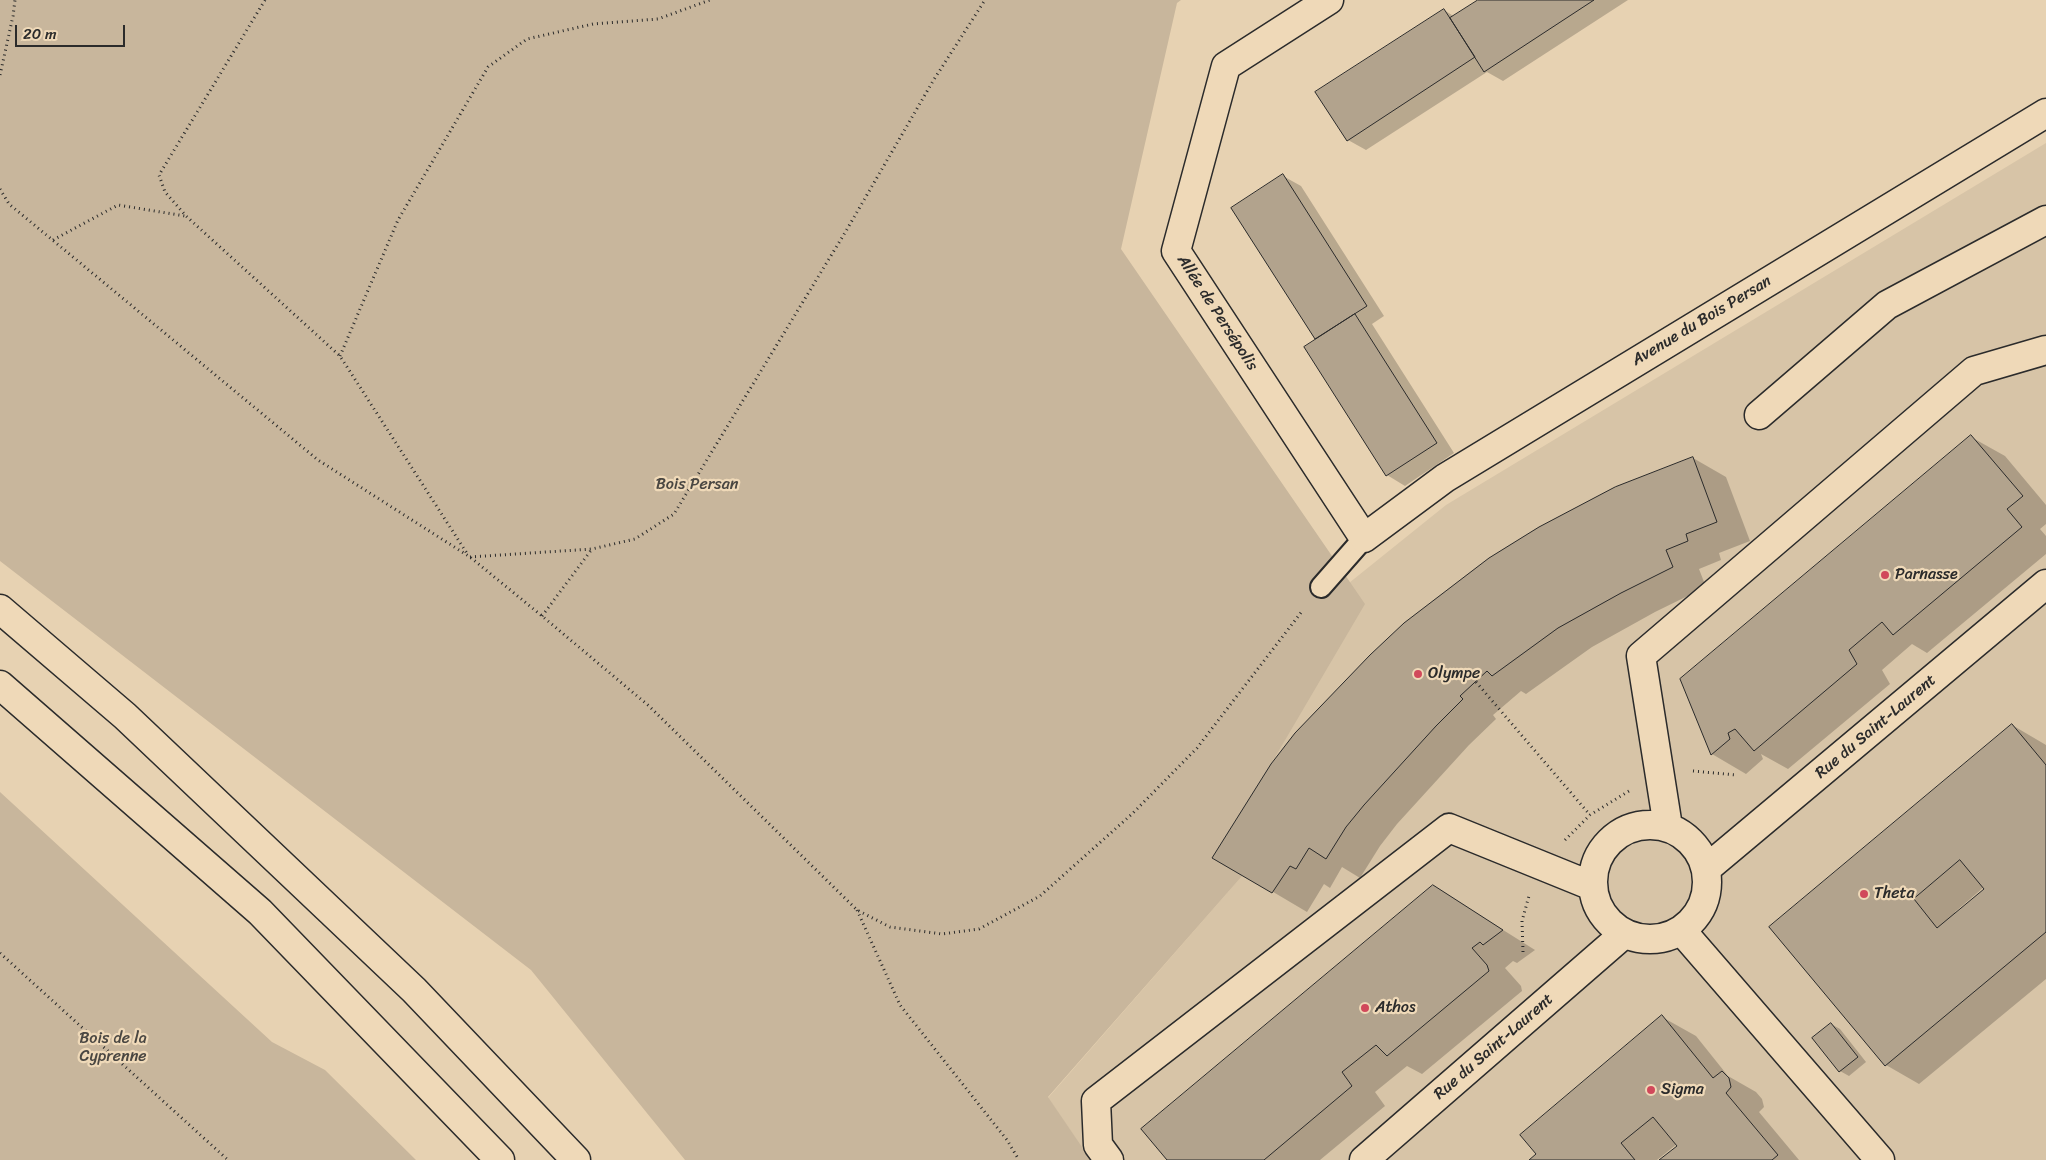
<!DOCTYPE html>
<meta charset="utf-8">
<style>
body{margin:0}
#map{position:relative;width:2046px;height:1160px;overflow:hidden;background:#e7d2b2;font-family:Sriracha,sans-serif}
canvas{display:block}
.scale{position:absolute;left:15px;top:25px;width:110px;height:22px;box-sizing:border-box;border:2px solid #2b2b2b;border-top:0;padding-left:6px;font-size:15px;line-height:18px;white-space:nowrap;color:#2b2b2b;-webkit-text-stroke:4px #efd9b8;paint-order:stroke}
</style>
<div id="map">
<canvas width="2046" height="1160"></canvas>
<div class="scale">20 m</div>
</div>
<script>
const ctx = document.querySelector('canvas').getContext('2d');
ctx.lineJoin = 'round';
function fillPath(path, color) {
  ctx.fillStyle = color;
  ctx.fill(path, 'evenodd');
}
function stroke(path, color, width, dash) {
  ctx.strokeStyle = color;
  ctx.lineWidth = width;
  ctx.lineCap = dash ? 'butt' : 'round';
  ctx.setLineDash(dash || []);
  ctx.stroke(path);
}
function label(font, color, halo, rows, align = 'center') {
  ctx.font = font + ' Sriracha,sans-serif';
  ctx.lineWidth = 4.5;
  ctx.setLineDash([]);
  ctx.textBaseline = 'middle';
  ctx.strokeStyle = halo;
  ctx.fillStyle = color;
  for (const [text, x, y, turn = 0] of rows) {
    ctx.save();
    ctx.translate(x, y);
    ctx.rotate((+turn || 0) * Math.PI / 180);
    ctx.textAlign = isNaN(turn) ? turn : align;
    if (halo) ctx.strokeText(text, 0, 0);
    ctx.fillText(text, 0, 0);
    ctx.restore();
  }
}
fillPath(new Path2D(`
 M2046 143V1160H1091L1048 1098 1242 876 1212 858 1349 583 1446 505Z`), '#d7c4a7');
fillPath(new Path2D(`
 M0 0H1181L1177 3 1121 249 1365 604 1271 764 1243 875 1048 1097 1091 1160H685L531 970 0 561Z
 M0 792 272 1042 325 1070 416 1160H0Z`), '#c8b69c');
fillPath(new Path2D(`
 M1481 0H1628L1503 81 1487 72 1366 150 1348 140 1444 10 1455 17Z
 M1283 176 1301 186 1384 316 1372 324 1454 453 1405 486 1387 475 1306 347 1317 340 1233 208Z
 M1971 437 2005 456 2046 505V524L2040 529 2046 536V554L1927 653 1912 644 1882 670 1890 684 1788 769 1761 754 1763 759 1746 774 1712 754 1681 679Z
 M1693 458 1726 477 1750 541 1719 553 1721 560 1699 569 1706 587 1655 612 1592 647 1526 694 1521 691 1493 715 1496 719 1469 745 1397 824 1380 846 1360 878 1342 867 1330 888 1324 884 1307 912 1214 857Z
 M2012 725 2046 745V979L1919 1084 1886 1065 1771 927ZM1984 887 1986 889 1956 914 1955 912Z
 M1433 886 1535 950 1517 963 1513 961 1505 968 1521 986 1522 991 1422 1074 1407 1066 1375 1092 1385 1106 1320 1160H1169Z
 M1662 1017 1696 1036 1728 1076 1756 1092 1762 1099 1764 1107 1759 1112 1799 1160H1661L1678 1146 1677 1144 1657 1160H1531Z
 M1831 1024 1840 1029 1866 1062 1849 1076 1840 1071Z`), '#0003');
const building = new Path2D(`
 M1478 0H1594L1484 72 1450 18Z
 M1444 9 1475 57 1347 141 1315 92Z
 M1283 174 1367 306 1315 339 1231 208Z
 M1355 314 1437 443 1386 476 1304 347Z
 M1971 435 2023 496 2007 509 2022 527 1893 635 1882 622 1849 650 1857 664 1754 751 1735 729 1728 733 1730 739 1711 755 1680 679Z
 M1693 457 1717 522 1686 534 1688 541 1666 550 1673 567 1621 593 1558 628 1492 676 1487 671 1460 696 1463 699 1436 726 1364 805 1346 827 1326 859 1309 848 1296 869 1290 866 1272 893 1212 858 1271 764 1295 733 1370 655 1404 623 1489 558 1539 527 1615 487Z
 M2012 724 2046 765V932L1885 1066 1769 927ZM1960 860 1984 889 1937 928 1914 899Z
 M1433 885 1503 930 1483 945 1480 942 1472 948 1487 965 1489 971 1387 1056 1376 1045 1342 1072 1352 1086 1264 1160H1167L1141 1129Z
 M1662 1015 1713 1078 1722 1071 1729 1078 1731 1087 1726 1093 1778 1155 1772 1160H1659L1677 1146 1653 1117 1621 1143 1635 1160H1529L1536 1154 1520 1135Z
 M1831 1023 1858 1057 1839 1072 1812 1038Z`);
fillPath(building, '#b2a38d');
stroke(building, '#2b2b2b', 1);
const lane = new Path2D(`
 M1321 587 1364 538`);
const street = new Path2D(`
 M1329 0 1226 66 1176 251 1364 538 1445 478 2046 113
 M1759 415 1887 305 2046 220
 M1593 882a57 57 0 1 1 114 0a57 57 0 1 1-114 0Z
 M1668 827 1641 656 1974 371 2046 350
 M1706 869 2046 584
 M1681 930 1880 1160
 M1109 1160 1098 1145 1096 1101 1449 828 1592 886
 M1364 1160 1624 934`);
const highway = new Path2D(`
 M0 609 125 716 414 990 576 1160
 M0 685 260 912 500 1160`);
stroke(lane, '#2b2b2b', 24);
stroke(street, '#2b2b2b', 31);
stroke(highway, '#2b2b2b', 31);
stroke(new Path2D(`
 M265 0 159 175 165 192 186 216 340 356 468 555
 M0 75 13 16 15 0
 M0 189 9 204 318 460 470 557 542 616 649 706 857 910 890 927 942 934 979 929 1040 896 1132 814 1197 748 1303 610
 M53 240 118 205 185 216
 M340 356 398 220 488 67 527 39 593 24 658 19 710 0
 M470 557 592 549 635 539 674 514 846 231 933 81 985 0
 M542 616 592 549
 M1476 682 1590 815
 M1693 771 1736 775
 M1565 840 1590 815 1629 791
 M857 910 900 1005 1007 1140 1019 1160
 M1523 952 1522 921 1529 896
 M0 953 228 1160`), '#2b2b2b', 3, [1, 4]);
stroke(lane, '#efd9b8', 20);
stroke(street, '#efd9b8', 28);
stroke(highway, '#efd9b8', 28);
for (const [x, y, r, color] of [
 [1885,575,5,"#d1495b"],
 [1418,674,5,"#d1495b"],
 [1864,894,5,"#d1495b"],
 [1365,1008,5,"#d1495b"],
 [1651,1090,5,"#d1495b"]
]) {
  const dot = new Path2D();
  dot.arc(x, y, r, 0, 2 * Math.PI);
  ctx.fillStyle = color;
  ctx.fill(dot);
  stroke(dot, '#efd9b8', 2);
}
label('16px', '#2b2b2b', '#efd9b8', [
 ["Allée de Persépolis",1217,313,57],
 ["Avenue du Bois Persan",1702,321,-31],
 ["Rue du Saint-Laurent",1876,727,-40],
 ["Rue du Saint-Laurent",1494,1047,-41]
]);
label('16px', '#4a4742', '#efd9b8', [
 ["Bois Persan",697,485],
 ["Bois de la",113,1039],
 ["Cyprenne",113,1057]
]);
label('16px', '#2b2b2b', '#efd9b8', [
 ["Parnasse",1895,575],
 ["Olympe",1428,674],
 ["Theta",1874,894],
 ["Athos",1375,1008],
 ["Sigma",1661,1090]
], 'left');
</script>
